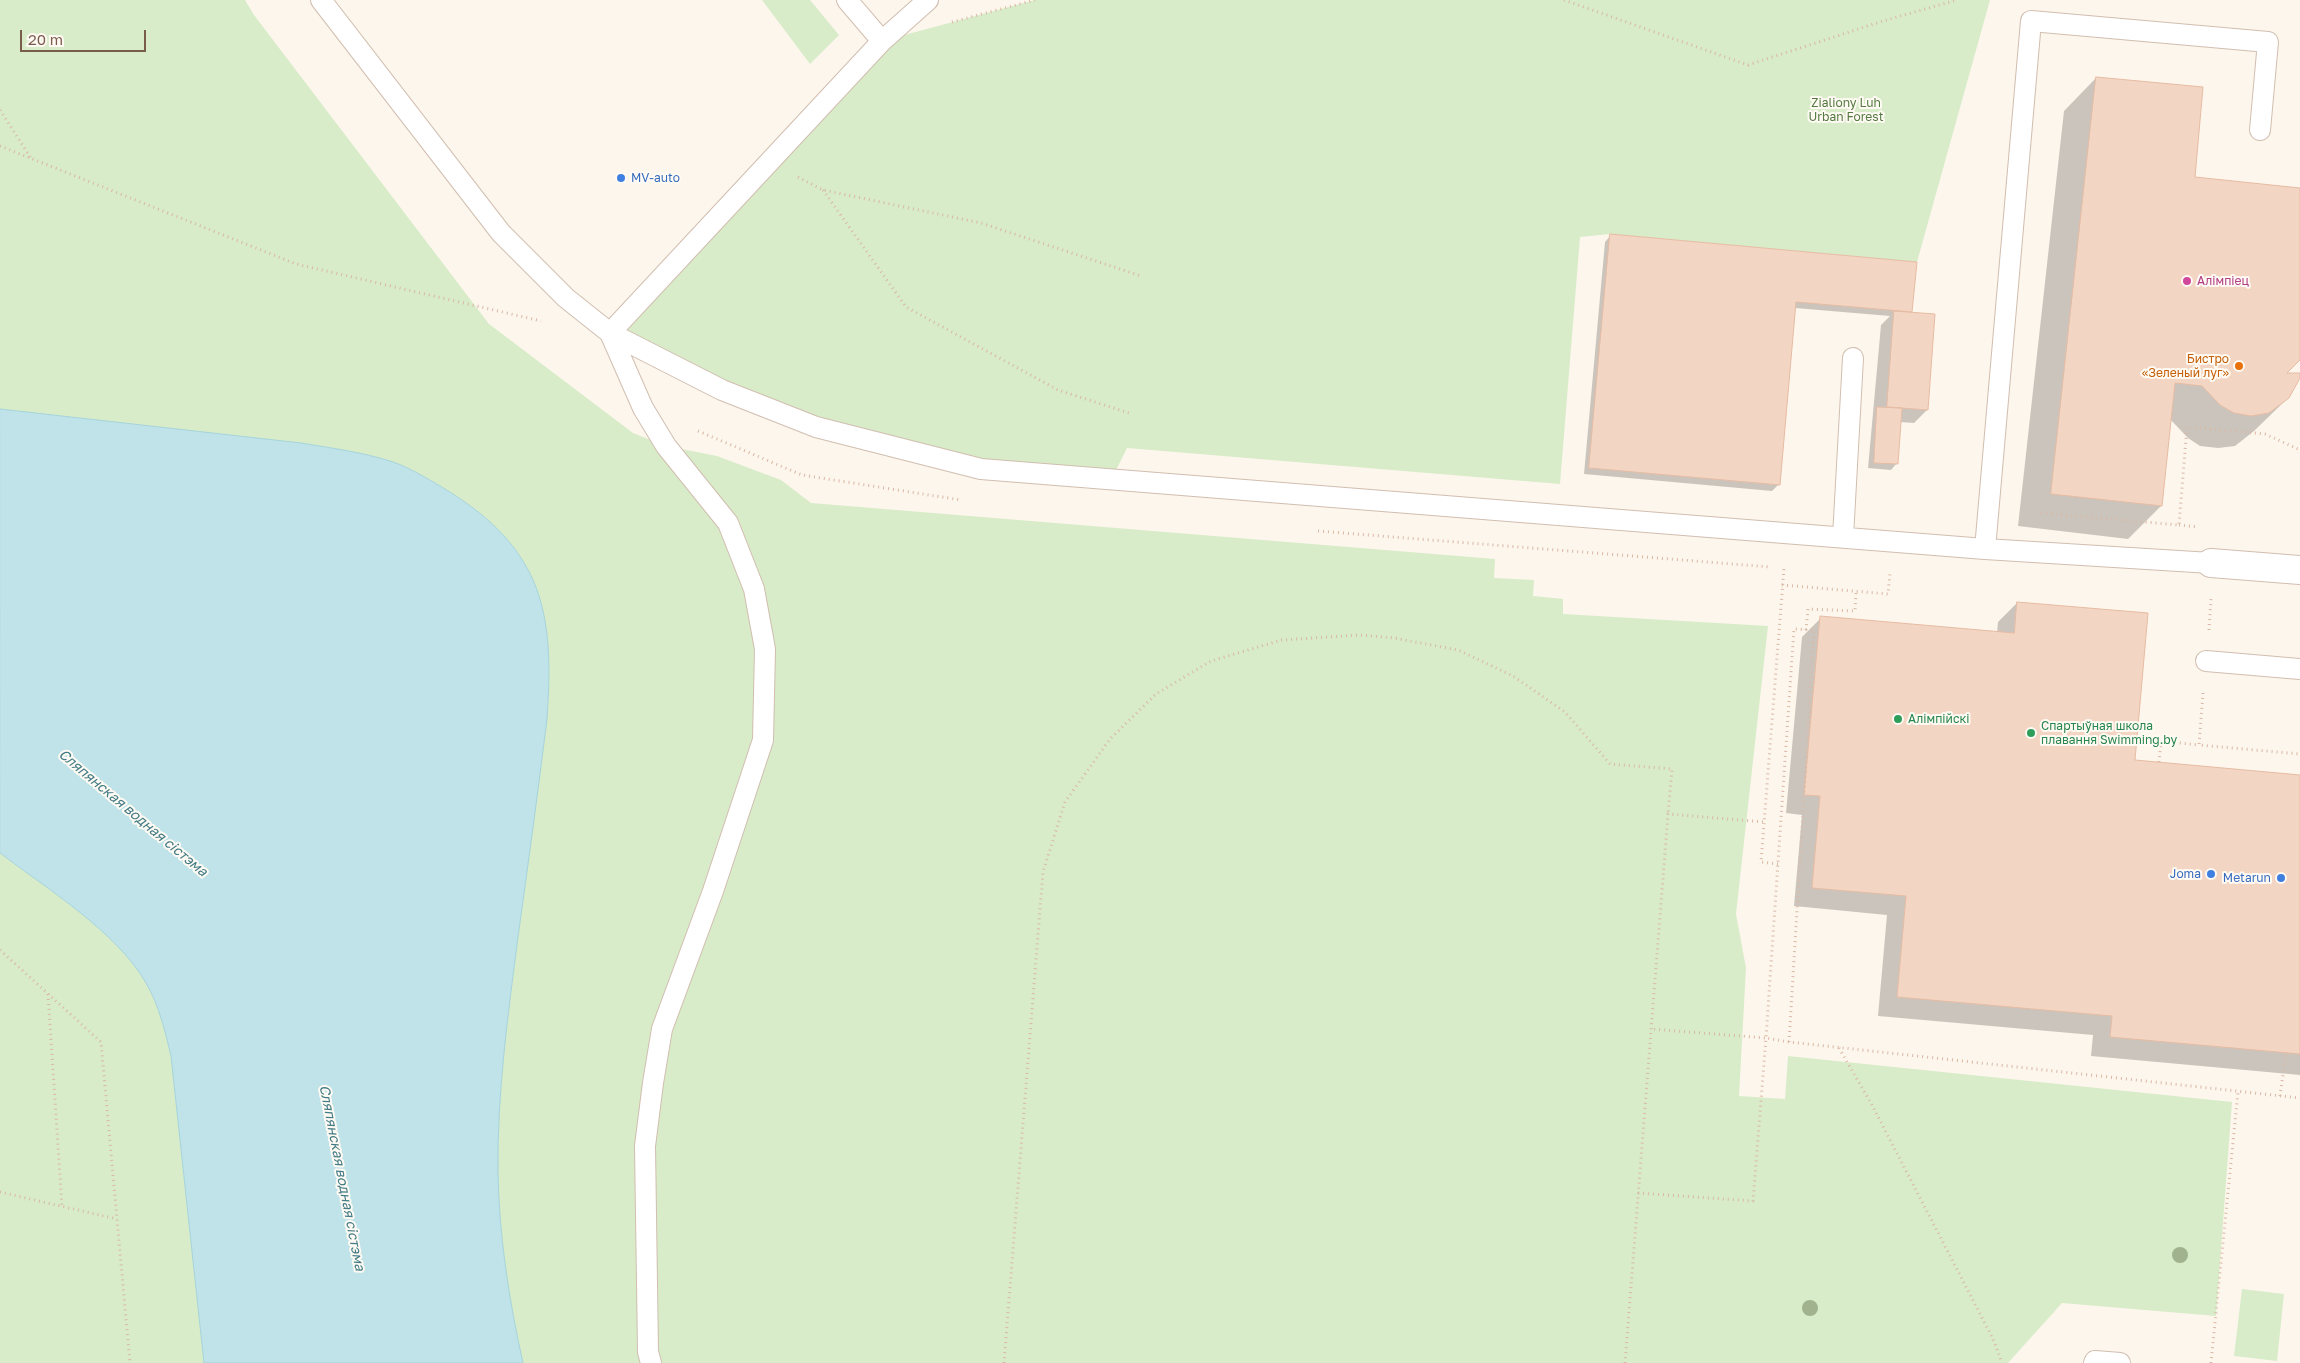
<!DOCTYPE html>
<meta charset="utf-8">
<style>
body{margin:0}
#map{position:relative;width:2300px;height:1363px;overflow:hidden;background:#fdf6ec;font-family:"Golos Text",sans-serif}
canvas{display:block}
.scale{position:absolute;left:20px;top:30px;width:126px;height:22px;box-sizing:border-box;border:2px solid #7a5c4d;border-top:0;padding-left:6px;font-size:15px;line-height:18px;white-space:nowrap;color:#7a5c4d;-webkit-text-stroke:4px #fffaf3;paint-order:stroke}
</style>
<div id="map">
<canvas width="2300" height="1363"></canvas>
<div class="scale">20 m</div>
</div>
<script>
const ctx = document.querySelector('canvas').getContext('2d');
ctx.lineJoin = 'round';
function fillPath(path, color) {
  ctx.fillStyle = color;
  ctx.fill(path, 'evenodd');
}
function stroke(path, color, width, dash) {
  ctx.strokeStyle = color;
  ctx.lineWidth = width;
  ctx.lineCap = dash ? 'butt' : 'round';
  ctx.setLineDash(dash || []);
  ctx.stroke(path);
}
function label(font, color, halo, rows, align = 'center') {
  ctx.font = font + ' "Golos Text",sans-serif';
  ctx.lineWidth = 4;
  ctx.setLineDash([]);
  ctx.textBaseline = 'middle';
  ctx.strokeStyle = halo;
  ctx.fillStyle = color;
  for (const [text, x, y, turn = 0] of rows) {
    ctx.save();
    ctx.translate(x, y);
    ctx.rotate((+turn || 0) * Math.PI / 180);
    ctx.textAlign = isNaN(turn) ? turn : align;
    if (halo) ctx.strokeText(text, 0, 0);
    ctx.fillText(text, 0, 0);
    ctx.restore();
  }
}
fillPath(new Path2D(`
 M0 0H245L254 15 489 324 633 433 666 446 717 456 781 480 811 503 1495 559 1494 578 1534 580 1533 596 1563 599V614L1768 626 1736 914 1746 968 1739 1096 1785 1099 1788 1056 2232 1102 2216 1316 2062 1303 2008 1363H523C509 1300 499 1236 498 1172 497 1093 508 1015 518 937 528 865 538 792 547 719 550 674 552 623 533 580 513 535 476 507 435 483 421 475 406 466 390 461 361 452 331 448 301 443L0 409Z
 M762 0H810L839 35 810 64Z
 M1035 0H1990L1917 262 1610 234 1580 237 1560 484 1127 448 1111 480 981 469 816 427 610 333 882 41Z
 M0 853C46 888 117 932 146 983 159 1005 165 1031 171 1056L204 1363H0Z
 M2242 1289 2284 1294 2277 1361 2234 1356Z`), '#d8ecc9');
const water = new Path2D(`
 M0 409 301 443C331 448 361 452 390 461 406 466 421 475 435 483 476 507 513 535 533 580 552 623 550 674 547 719 538 792 528 865 518 937 508 1015 497 1093 498 1172 499 1236 509 1300 523 1363H204L171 1056C165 1031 159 1005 146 983 117 932 46 888 0 853Z`);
fillPath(water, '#bfe3e8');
stroke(water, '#a5d3da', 1);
fillPath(new Path2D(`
 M2096 78 2193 178 2300 189V359L2284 374 2300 375 2288 398 2254 431 2235 446 2218 448 2200 446 2188 438 2170 419 2161 506 2128 539 2018 526 2064 111Z
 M1611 235 1910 311 1908 313 1927 410 1914 423 1900 422 1897 463 1891 470 1868 468 1881 325 1890 316 1795 308 1778 485 1772 491 1584 474 1605 242Z
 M2017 603 2133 761 2300 776V1075L2091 1056 2093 1035 1878 1016 1887 915 1794 906 1802 815 1786 813 1802 637 1821 618 1997 633 1998 622Z`), '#0003');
const building = new Path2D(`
 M2096 77 2203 87 2195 177 2300 188V360L2287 373H2300V378L2289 398 2269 413 2251 416 2234 413 2220 405 2202 386 2175 383 2162 506 2051 494Z
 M1610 234 1917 262 1912 312 1796 302 1780 485 1589 468Z
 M1894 311 1935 314 1928 410 1887 407Z
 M1877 407 1902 408 1898 464 1874 463Z
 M2017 602 2148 613 2135 760 2300 775V1054L2110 1037 2112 1016 1897 997 1906 896 1812 888 1820 796 1804 795 1820 616 2014 633Z`);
fillPath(building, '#f3d5c3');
stroke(building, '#e6bba3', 1);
const service = new Path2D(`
 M321 0 501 233 566 298 610 333 722 390 816 427 981 469 1985 549 2211 563
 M882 41 928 0
 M610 333 643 408 666 446 728 523 754 589 765 649 763 740 713 891 662 1029 653 1083 645 1146 648 1352 651 1363
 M610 333 882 41 847 0
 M1843 537 1853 358
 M1985 549 2031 21 2268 42 2260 130
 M2206 661 2300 669
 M2094 1363 2095 1361 2120 1363`);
const minor = new Path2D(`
 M2211 563 2300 570`);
stroke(service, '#d1beb0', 22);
stroke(minor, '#d1beb0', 30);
stroke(new Path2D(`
 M1564 0 1748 65 1883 21 1957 0
 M952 22 1035 0
 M0 110 31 158
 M0 146 296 264 541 321
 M798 177 823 190 981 223 1141 276
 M823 190 906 307 1058 390 1129 413
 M698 431 802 475 961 500
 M2041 513 2179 525 2187 427 2265 434 2300 450
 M2179 525 2198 527
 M1318 531 1770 567
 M1782 585 1888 594 1890 574
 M1806 630 1808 609 1855 611 1856 592
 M2209 630 2211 599
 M2203 693 2199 745 2300 754
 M2159 762 2161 741 2199 745
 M1778 864 1761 862 1784 568H1782
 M0 950 101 1042 130 1363
 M48 994 62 1207
 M1789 1042 1814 630 1794 629 1766 1038 1789 1042 2300 1098
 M1839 1048 1872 1105 1994 1341 2002 1363
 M2280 1096 2286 1053
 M0 1192 117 1219
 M1638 1193 1753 1201 1766 1038 1651 1029
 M1004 1363 1043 872 1065 802 1110 739 1156 694 1211 661 1282 640 1360 635 1394 638 1458 650 1513 676 1565 712 1610 764 1672 769 1668 814
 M1625 1363 1668 814 1764 822
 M2211 1363 2238 1092`), '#d9b8a5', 3, [1, 4]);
stroke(service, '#fff', 20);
stroke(minor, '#fff', 28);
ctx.fillStyle = '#a0b28e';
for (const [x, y] of [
 [2180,1255],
 [1810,1308]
]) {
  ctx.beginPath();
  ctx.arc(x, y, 8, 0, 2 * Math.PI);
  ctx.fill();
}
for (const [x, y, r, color] of [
 [621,178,5,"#3f7fe0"],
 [2187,281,5,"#d1479c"],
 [2239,366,5,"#e8710a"],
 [1898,719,5,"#2e9e5b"],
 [2031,733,5,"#2e9e5b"],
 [2211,874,5,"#3f7fe0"],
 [2281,878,5,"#3f7fe0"]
]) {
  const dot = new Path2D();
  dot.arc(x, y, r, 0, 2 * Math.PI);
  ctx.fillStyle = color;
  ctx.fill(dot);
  stroke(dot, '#fffaf3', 2);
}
label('12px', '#537a41', '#fffaf3', [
 ["Zialiony Luh",1846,103],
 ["Urban Forest",1846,117]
]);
label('12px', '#366cbe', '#fffaf3', [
 ["MV-auto",631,178,"left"],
 ["Joma",2201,874],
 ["Metarun",2271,878]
], 'right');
label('12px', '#b23c85', '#fffaf3', [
 ["Алімпіец",2197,281]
], 'left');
label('12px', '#c56008', '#fffaf3', [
 ["Бистро",2229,359],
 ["«Зеленый луг»",2229,373]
], 'right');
label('12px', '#27864d', '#fffaf3', [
 ["Алімпійскі",1908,719],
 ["Спартыўная школа",2041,726],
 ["плавання Swimming.by",2041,740]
], 'left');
label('italic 14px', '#437c86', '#fffaf3', [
 ["Сляпянская водная сістэма",133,813,40],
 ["Сляпянская водная сістэма",342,1178,79]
]);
</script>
